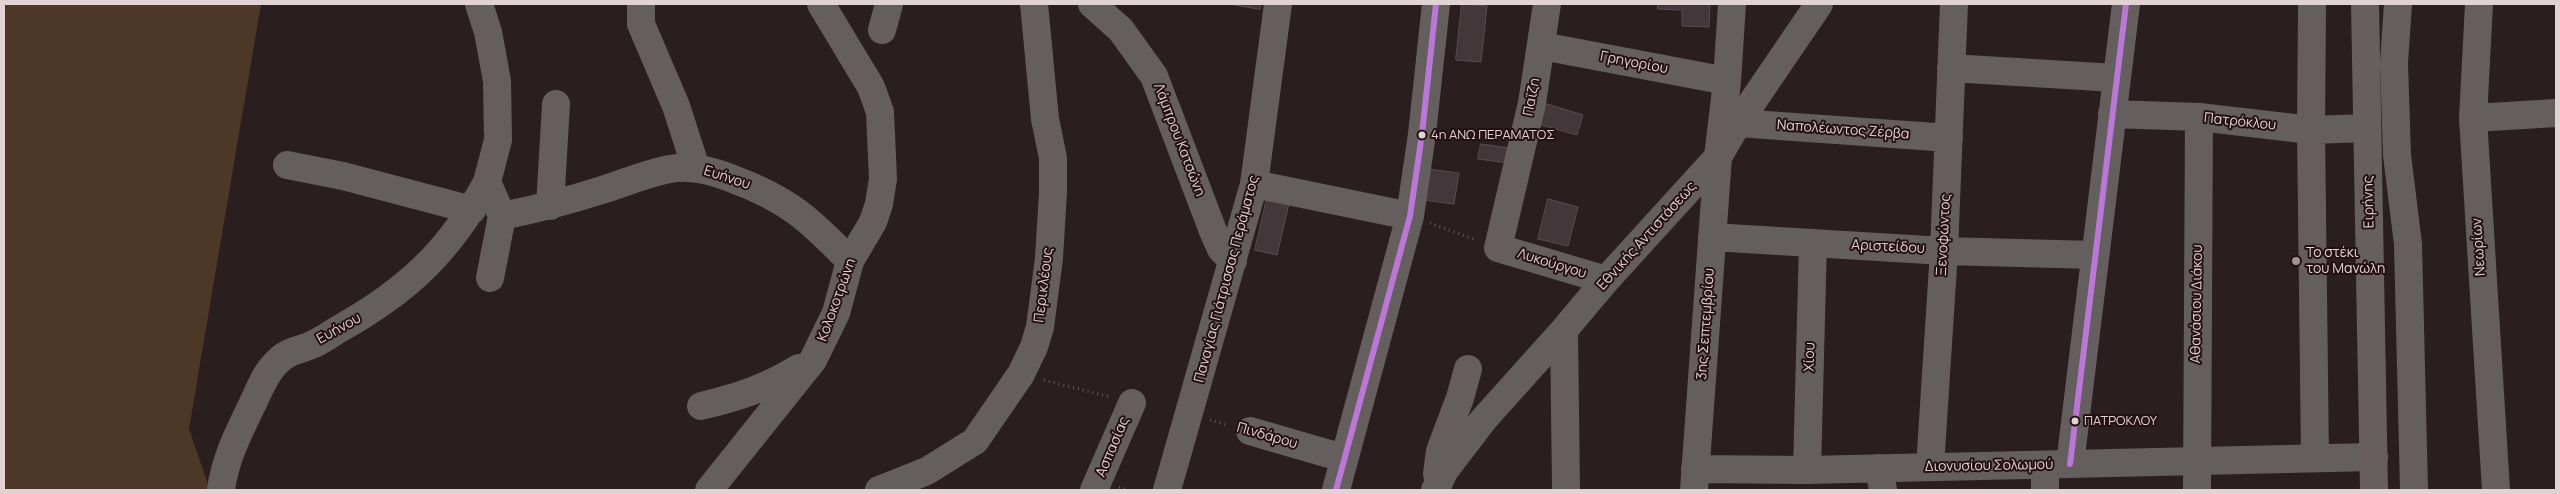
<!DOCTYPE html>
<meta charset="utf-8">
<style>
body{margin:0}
#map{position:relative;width:2560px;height:494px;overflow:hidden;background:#2a1e1f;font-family:Manrope,sans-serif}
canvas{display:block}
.frame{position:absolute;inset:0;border:5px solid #e1d2d3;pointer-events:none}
</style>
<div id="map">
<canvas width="2560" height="494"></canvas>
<div class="frame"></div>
</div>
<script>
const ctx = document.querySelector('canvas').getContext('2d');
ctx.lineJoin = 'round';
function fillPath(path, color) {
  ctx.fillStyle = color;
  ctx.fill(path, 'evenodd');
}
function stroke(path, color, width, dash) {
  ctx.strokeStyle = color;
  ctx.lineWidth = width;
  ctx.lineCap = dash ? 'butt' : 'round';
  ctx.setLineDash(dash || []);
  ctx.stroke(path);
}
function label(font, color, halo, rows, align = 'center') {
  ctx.font = font + ' Manrope,sans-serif';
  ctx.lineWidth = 4;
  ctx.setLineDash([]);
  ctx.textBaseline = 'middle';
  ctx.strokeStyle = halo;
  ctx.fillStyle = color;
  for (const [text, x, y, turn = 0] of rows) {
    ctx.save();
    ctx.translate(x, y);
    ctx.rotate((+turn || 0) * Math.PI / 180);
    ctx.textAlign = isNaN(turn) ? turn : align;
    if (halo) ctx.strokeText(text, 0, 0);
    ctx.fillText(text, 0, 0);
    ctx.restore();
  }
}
fillPath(new Path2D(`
 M4 4H261L189 429 210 490H4Z`), '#4d3726');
const building = new Path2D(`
 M1229 4H1261L1260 9Z
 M1462 4 1487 6 1481 62 1456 60Z
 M1658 4H1710L1709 27 1682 26V10L1658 9Z
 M1547 104 1583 115 1577 135 1541 125Z
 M1481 144 1510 148 1508 163 1478 159Z
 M1428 169 1459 173 1454 204 1423 200Z
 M1269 190 1291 195 1277 255 1255 250Z
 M1548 199 1578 207 1568 246 1538 239Z`);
fillPath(building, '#44373b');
stroke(building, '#584d50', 1);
stroke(new Path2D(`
 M1430 223 1476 240
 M1044 380 1110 397
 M1210 420 1228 425
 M1119 487 1128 490`), '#605a59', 3, [1, 4]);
stroke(new Path2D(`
 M479 4 488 32 497 81 498 140 487 182 502 216C537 209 571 200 605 189 627 182 648 173 670 169 692 165 713 171 733 179 789 200 809 219 850 261
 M641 4V24L676 106 696 168
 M1092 4 1121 30 1154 76 1213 231 1221 249 1233 261
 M1547 4 1532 103 1498 248 1606 280
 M2312 4 2311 130 2315 458
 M2398 4 2394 63 2397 155 2408 244 2414 490
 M2479 4 2473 118 2496 490
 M882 30 889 4
 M1542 46 1727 81
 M1951 68 2115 78
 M2112 114 2199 117 2311 130 2367 128
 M2473 118 2556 113
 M1738 123 1949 138
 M287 165 343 176 472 210
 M1254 184 1410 216
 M550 206 556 104
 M1712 237 1944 251 2094 255
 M490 278 502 216
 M1564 330 1566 490
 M701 406C739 397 766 388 799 368
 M1250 431 1343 458
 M2070 464 2126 4
 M2045 465V490
 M1930 467 1944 251 1954 4
 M1879 468 1883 490
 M1695 469 1807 470 2374 457
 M1807 470 1813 243
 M1437 474 1440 451 1460 398 1468 369
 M221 490C225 459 238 434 252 405 259 391 264 375 276 363 286 352 296 351 309 346 320 342 329 335 339 329 407 291 450 251 487 182
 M709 490 813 360 836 313 850 261 873 222 879 204 883 179 880 112 871 87 821 4
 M879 490 927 471 975 441 1021 374 1034 347 1040 327 1049 258 1053 192V158L1045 119 1034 4
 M1094 490 1132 403
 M1167 490 1254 184 1278 4
 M1336 490 1410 216 1422 134 1436 4
 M1435 490 1445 470 1484 419 1564 330 1606 280 1718 157 1738 123 1819 4
 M1694 490 1718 157 1727 81 1732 4
 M2197 490 2199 117`), '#645f5e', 28);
stroke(new Path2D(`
 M2365 4 2374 490`), '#675f5f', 28);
stroke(new Path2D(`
 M2070 464 2126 4
 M1336 490 1410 216 1422 134 1436 4`), '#ba77d6', 6);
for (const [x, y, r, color] of [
 [1422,135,4.5,"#e1d2d3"],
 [2296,261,5,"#a19394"],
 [2075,421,4.5,"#e1d2d3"]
]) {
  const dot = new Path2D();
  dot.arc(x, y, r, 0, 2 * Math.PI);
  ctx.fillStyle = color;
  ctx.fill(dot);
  stroke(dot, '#241012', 2);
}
label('13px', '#e1d2d3', '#241012', [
 ["4η ΑΝΩ ΠΕΡΑΜΑΤΟΣ",1431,135],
 ["ΠΑΤΡΟΚΛΟΥ",2084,421]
], 'left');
label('14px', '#e1d2d3', '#241012', [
 ["Γρηγορίου",1634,63,11],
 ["Παΐζη",1532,97,-79],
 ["Πατρόκλου",2240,122,6],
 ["Ναπολέωντος Ζέρβα",1843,130,4],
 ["Λάμπρου Κατσώνη",1179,140,69],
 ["Ευήνου",727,178,18],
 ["Ειρήνης",2369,202,-91],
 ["Ξενοφώντος",1944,235,-87],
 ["Εθνικής Αντιστάσεως",1647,236,-48],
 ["Αριστείδου",1888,247,3],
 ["Νεωρίων",2479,247,-94],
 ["Λυκούργου",1552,264,17],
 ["Παναγίας Γιάτρισσας Περάματος",1227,279,-75],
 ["Περικλέους",1044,285,-83],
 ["Κολοκοτρώνη",837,300,-70],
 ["Αθανάσιου Διάκου",2197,304,-89],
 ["3ης Σεπτεμβρίου",1706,324,-86],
 ["Ευήνου",339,329,-29],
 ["Χίου",1810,357,-88],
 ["Πινδάρου",1267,436,16],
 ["Ασπασίας",1113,447,-67],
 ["Διονυσίου Σολωμού",1989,466,-1]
]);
label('14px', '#e1d2d3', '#241012', [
 ["Το στέκι",2306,253],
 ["του Μανώλη",2306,269]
], 'left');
</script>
